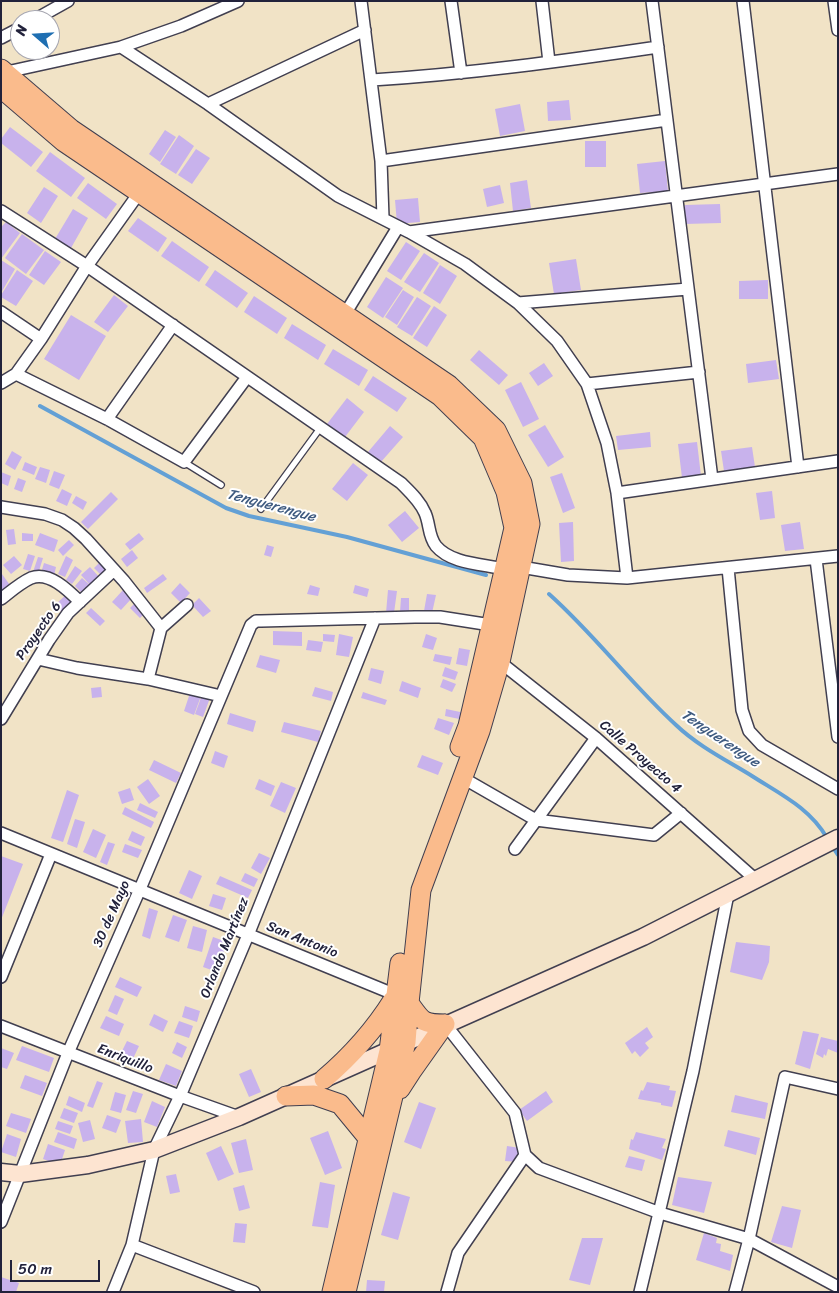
<!DOCTYPE html>
<meta charset="utf-8">
<style>
body{margin:0}
#map{position:relative;width:839px;height:1293px;overflow:hidden;background:#f1e3c6;font-family:Sriracha,sans-serif}
canvas{display:block}
.frame{position:absolute;inset:0;border:2px solid #22223b;pointer-events:none}
.north{position:absolute;left:10px;top:10px;width:50px;height:50px;box-sizing:border-box;background:#fff;border:1px solid #a7a7b1;border-radius:50%;rotate:289deg;font-size:14px;font-weight:700;line-height:20px;text-align:center;color:#22223b}
.north::after{content:'';display:block;margin:auto;width:18px;height:22px;background:#1f6fb2;clip-path:polygon(50% 0,100% 100%,50% 72%,0 100%)}
.scale{position:absolute;left:10px;top:1260px;width:90px;height:22px;box-sizing:border-box;border:2px solid #22223b;border-top:0;padding-left:6px;font-size:15px;line-height:18px;white-space:nowrap;color:#22223b;-webkit-text-stroke:4px #fff;paint-order:stroke}
</style>
<div id="map">
<canvas width="839" height="1293"></canvas>
<div class="frame"></div>
<div class="north">N</div>
<div class="scale">50 m</div>
</div>
<script>
const ctx = document.querySelector('canvas').getContext('2d');
ctx.lineJoin = 'round';
function stroke(path, color, width, dash) {
  ctx.strokeStyle = color;
  ctx.lineWidth = width;
  ctx.lineCap = dash ? 'butt' : 'round';
  ctx.setLineDash(dash || []);
  ctx.stroke(path);
}
function fillPath(path, color) {
  ctx.fillStyle = color;
  ctx.fill(path, 'evenodd');
}
function label(font, color, halo, rows, align = 'center') {
  ctx.font = font + ' Sriracha,sans-serif';
  ctx.lineWidth = 4;
  ctx.setLineDash([]);
  ctx.textBaseline = 'middle';
  ctx.strokeStyle = halo;
  ctx.fillStyle = color;
  for (const [text, x, y, turn = 0] of rows) {
    ctx.save();
    ctx.translate(x, y);
    ctx.rotate((+turn || 0) * Math.PI / 180);
    ctx.textAlign = isNaN(turn) ? turn : align;
    if (halo) ctx.strokeText(text, 0, 0);
    ctx.fillText(text, 0, 0);
    ctx.restore();
  }
}
stroke(new Path2D(`
 M40 406 226 508 249 516 347 537 486 575
 M549 594C595 635 631 684 676 725 698 746 726 760 752 776 780 794 810 808 827 838
 M832 846 838 855`), '#63a0d5', 4);
fillPath(new Path2D(`
 M569 100 571 120 548 121 547 102Z
 M520 104 525 131 500 136 495 109Z
 M10 127 43 152 31 167 1 143V139Z
 M165 130 176 137 160 162 149 154Z
 M179 135 194 146 176 174 160 164Z
 M585 141H606V167H585Z
 M196 149 210 158 192 184 178 175Z
 M50 152 85 178 71 197 36 171Z
 M665 161 668 191 640 193 637 164Z
 M527 180 531 208 513 211 510 183Z
 M88 183 117 204 106 219 77 198Z
 M500 185 504 203 487 207 483 189Z
 M44 187 58 196 41 223 27 213Z
 M418 198 420 222 397 224 395 200Z
 M720 204 721 223 685 224V205Z
 M73 209 88 218 71 248 55 239Z
 M138 218 167 238 158 252 128 231Z
 M6 222 20 233 1 259V227Z
 M22 234 44 250 26 274 5 258Z
 M172 241 209 267 199 282 161 256Z
 M406 242 420 251 401 280 387 271Z
 M45 251 61 262 44 285 29 275Z
 M424 253 439 263 420 292 404 282Z
 M576 259 581 290 554 294 549 263Z
 M1 260 15 269 1 293Z
 M440 265 457 276 440 304 423 293Z
 M17 270 33 281 16 306 1 297V295Z
 M215 270 248 293 237 308 205 285Z
 M386 277 403 288 383 318 367 307Z
 M768 280V299H739V281Z
 M403 290 414 297 397 325 385 317Z
 M114 295 128 306 108 332 94 322Z
 M254 296 287 318 277 334 244 312Z
 M417 297 431 306 412 336 397 327Z
 M434 306 447 315 427 347 413 338Z
 M71 315 106 336 79 380 44 359Z
 M292 324 326 345 318 360 284 338Z
 M333 349 368 370 359 386 324 364Z
 M479 350 508 375 499 385 470 360Z
 M776 360 779 379 748 383 746 364Z
 M544 363 553 376 538 386 529 373Z
 M373 376 407 398 397 412 364 390Z
 M521 382 539 419 523 427 505 390Z
 M347 398 364 412 345 437 327 424Z
 M545 425 564 457 548 467 528 435Z
 M390 426 403 437 380 463 368 452Z
 M650 432 651 447 618 450 616 436Z
 M697 442 701 476 682 478 678 444Z
 M752 447 755 467 724 471 721 451Z
 M12 451 22 457 15 470 5 464Z
 M25 462 37 467 34 475 22 470Z
 M353 463 368 475 347 501 332 489Z
 M40 467 50 470 46 483 35 479Z
 M54 471 65 475 59 489 49 485Z
 M1 472 11 476 8 486 1 483Z
 M562 473 575 508 563 513 550 477Z
 M18 478 26 481 22 492 14 489Z
 M62 489 72 494 67 506 56 501Z
 M772 491 775 518 760 520 756 493Z
 M111 492 118 499 88 529 81 522Z
 M76 496 87 502 83 510 72 503Z
 M405 511 419 528 402 542 388 525Z
 M573 522 574 561 561 562 559 523Z
 M800 522 804 549 785 551 781 525Z
 M14 529 16 544 8 545 6 530Z
 M22 533 33 534V541H22Z
 M40 533 58 540 54 552 35 545Z
 M139 533 144 539 130 550 125 544Z
 M69 540 74 545 63 556 58 550Z
 M267 545 274 547 271 557 264 555Z
 M132 550 138 558 127 567 121 559Z
 M28 554 35 556 30 571 23 569Z
 M14 556 22 565 11 574 3 565Z
 M66 556 73 560 65 577 58 574Z
 M38 557 43 558 38 574 33 572Z
 M101 561 109 569 102 576 94 568Z
 M44 563 56 567 54 576 41 573Z
 M75 566 82 571 72 584 66 580Z
 M90 567 101 579 92 587 81 575Z
 M2 574 12 588 1 596V575Z
 M163 574 167 579 147 593 144 588Z
 M82 578 91 586 83 594 75 586Z
 M180 583 190 593 181 603 171 593Z
 M310 585 320 588 318 596 307 594Z
 M355 585 369 589 367 597 353 593Z
 M123 590 132 598 121 610 112 602Z
 M388 590 397 591 394 613H386Z
 M67 594 75 602 63 614 55 605Z
 M427 594 436 595 432 613 424 611Z
 M199 598 211 611 203 617 192 605Z
 M401 598H409V613L400 612Z
 M136 602 146 612 140 618 130 608Z
 M91 608 105 621 100 626 86 613Z
 M273 631 302 632V646L273 645Z
 M323 634 335 635 334 642 323 641Z
 M339 634 353 637 349 657 336 655Z
 M426 634 437 638 433 650 422 647Z
 M308 640 323 642 321 652 306 650Z
 M459 648 470 650 467 666 456 664Z
 M435 654 452 657 450 665 433 661Z
 M260 655 280 660 276 673 256 667Z
 M445 667 458 672 455 680 442 676Z
 M371 668 384 671 381 684 368 680Z
 M443 679 456 684 452 692 440 687Z
 M402 681 421 688 418 698 399 691Z
 M101 687 102 697 92 698 91 688Z
 M315 687 333 692 331 701 312 696Z
 M363 692 387 700 385 705 361 698Z
 M190 693 201 696 194 715 184 711Z
 M202 695 210 698 203 717 195 714Z
 M446 709 465 713 464 720 445 716Z
 M230 713 256 721 253 732 227 724Z
 M438 718 454 723 449 735 434 729Z
 M284 722 321 731 318 742 281 732Z
 M215 751 228 756 224 768 211 763Z
 M422 755 443 763 438 775 417 767Z
 M154 760 181 773 176 783 149 770Z
 M148 779 160 796 149 804 137 787Z
 M259 779 275 786 271 796 255 789Z
 M281 782 296 788 285 813 270 806Z
 M130 788 134 800 122 804 118 792Z
 M67 790 79 795 63 842 51 838Z
 M140 803 158 812 155 818 137 810Z
 M125 807 154 822 151 828 122 814Z
 M75 819 85 822 77 848 67 844Z
 M93 829 106 835 96 858 83 852Z
 M132 831 145 837 141 846 128 840Z
 M108 842 115 844 107 865 100 862Z
 M125 844 142 850 138 858 122 852Z
 M259 853 270 858 261 874 251 868Z
 M1 856 23 864 1 920Z
 M189 870 202 876 192 899 179 893Z
 M245 873 258 879 254 887 241 881Z
 M220 876 252 890 248 898 216 884Z
 M213 894 226 898 222 910 209 906Z
 M149 908 158 911 150 939 142 936Z
 M173 915 187 920 179 942 165 937Z
 M193 926 207 930 202 952 187 948Z
 M213 937 227 942 217 972 203 967Z
 M736 942 770 946 769 962 762 980 730 972Z
 M120 977 142 987 137 997 115 987Z
 M115 995 124 999 117 1015 108 1011Z
 M185 1006 200 1011 197 1022 182 1017Z
 M154 1014 168 1021 163 1032 149 1025Z
 M106 1016 124 1024 119 1036 100 1028Z
 M179 1021 193 1026 189 1038 174 1033Z
 M647 1027 653 1037 645 1043 649 1048 640 1057 635 1051 632 1054 625 1043Z
 M803 1031 819 1034 810 1069 795 1064Z
 M821 1037 838 1041V1053L828 1049 826 1056 824 1054 823 1058 816 1054Z
 M127 1041 139 1046 130 1065 118 1059Z
 M177 1042 187 1047 182 1058 172 1053Z
 M22 1046 54 1058 49 1072 16 1060Z
 M1 1048 14 1053 7 1069 1 1067Z
 M166 1064 182 1071 176 1086 159 1080Z
 M251 1069 261 1092 249 1097 239 1074Z
 M25 1075 47 1083 42 1096 20 1088Z
 M97 1081 103 1083 93 1108 87 1106Z
 M647 1082 670 1086 669 1090 676 1091 672 1107 661 1105V1103L638 1099 641 1090 643 1091Z
 M133 1091 143 1094 136 1113 126 1110Z
 M546 1091 553 1102 527 1121 519 1110Z
 M115 1092 126 1095 121 1113 110 1110Z
 M735 1095 768 1103 765 1119 731 1112Z
 M69 1096 85 1103 82 1112 66 1105Z
 M152 1101 165 1107 157 1127 144 1122Z
 M419 1102 436 1108 421 1149 404 1142Z
 M64 1108 78 1113 74 1123 60 1118Z
 M11 1113 31 1119 26 1133 6 1126Z
 M107 1115 121 1120 116 1133 102 1128Z
 M141 1119 143 1142 128 1143 125 1121Z
 M90 1120 95 1139 83 1142 78 1123Z
 M58 1121 73 1126 70 1134 55 1129Z
 M728 1130 760 1138 756 1155 724 1146Z
 M328 1131 342 1168 325 1175 310 1138Z
 M58 1132 77 1139 74 1149 54 1142Z
 M636 1132 666 1139 662 1148 666 1149 662 1160 629 1149 631 1139 633 1140Z
 M7 1134 21 1139 16 1157 1 1152Z
 M246 1139 253 1170 239 1173 231 1143Z
 M48 1144 65 1150 60 1165 43 1159Z
 M221 1146 234 1174 218 1181 206 1153Z
 M507 1146 520 1148 518 1162 505 1161Z
 M629 1156 645 1160 642 1171 625 1167Z
 M176 1174 180 1192 170 1194 166 1176Z
 M678 1177 712 1182 704 1213 672 1205Z
 M320 1182 335 1185 328 1228 312 1226Z
 M244 1185 250 1208 239 1211 233 1188Z
 M393 1192 410 1197 398 1240 381 1235Z
 M782 1206 801 1210 792 1248 771 1242Z
 M235 1223 247 1224 245 1243 233 1242Z
 M704 1233 717 1238 716 1243 721 1244 720 1251 733 1255 730 1271 696 1260Z
 M582 1238H603L590 1285 569 1280Z
 M1 1277 19 1283 16 1292H1Z
 M367 1280 385 1281 384 1292H366Z`), '#c8b2ec');
const service = new Path2D(`
 M184 462 221 485
 M261 509 321 427`);
const minor = new Path2D(`
 M361 1 381 161
 M451 1 461 73
 M542 1 549 62
 M652 1 712 479
 M743 1 798 467
 M834 1 838 30
 M34 20 68 1
 M1 38 20 28
 M121 47 208 104 338 196 409 232 465 264 518 303 557 341 587 384 607 443 617 493 627 578
 M2 73 121 47 181 26 238 1
 M372 80C468 74 563 61 658 47
 M208 104 365 30
 M1 211 87 266 401 483C410 492 420 501 425 513 430 524 428 536 436 546 451 564 483 564 504 569
 M383 218 381 161 667 120
 M409 232 838 174
 M518 303 688 289
 M1 312 41 339
 M342 319 398 227
 M16 374 107 419 184 462 247 377
 M1 383 16 374 41 339 87 266 139 193
 M587 384 699 372
 M107 419 173 325
 M617 493 838 461
 M1 507 45 514 62 520 74 528 86 539 124 581 161 628 148 679
 M816 559 838 737
 M521 567 568 575 627 578 838 556
 M728 568 742 710 749 731 762 745 838 789
 M1 599C10 592 20 583 31 578 49 571 68 590 80 602
 M161 628 187 605
 M38 659 77 668 148 679 221 696
 M500 662 596 738 756 880
 M1 719 49 640 68 613 114 570
 M463 778 536 820 654 835 681 813
 M1 833 396 995
 M515 849 596 738
 M1 977 51 854
 M445 1024 515 1113 525 1155 539 1168 660 1213 749 1239 838 1287
 M1 1026 180 1096 239 1117
 M1 1222 68 1053 140 889 251 625 256 621H261L415 617H440L491 625
 M132 1245 254 1292
 M113 1292 132 1245 154 1150 180 1096 248 935 375 618
 M447 1292 458 1253 525 1155
 M640 1292 693 1071 728 894
 M735 1292 749 1239 785 1077 838 1089`);
const secondary = new Path2D(`
 M1 1172 20 1174 88 1165 154 1150 239 1117 643 937 838 838`);
const primary = new Path2D(`
 M1 69 71 129 449 385 496 430 522 483 530 524 500 662 480 731 421 890 409 1003 406 1042 346 1292
 M1 88 64 142 440 396 483 438 506 492 514 528 468 726 460 747
 M409 1003C422 1021 422 1024 445 1024
 M324 1079C352 1055 373 1032 393 1000
 M400 1089 411 1072 445 1024
 M286 1096 314 1095 340 1104 368 1138
 M332 1292 389 1051 400 963`);
stroke(service, '#413f50', 8);
stroke(minor, '#413f50', 14);
stroke(secondary, '#413f50', 19);
stroke(primary, '#413f50', 21);
stroke(service, '#fff', 5.5);
stroke(minor, '#fff', 11);
stroke(secondary, '#fde4d1', 16);
stroke(primary, '#fabb8c', 19);
label('14px', '#22223b', '#fff', [
 ["Proyecto 6",39,631,-55],
 ["Calle Proyecto 4",640,757,41],
 ["30 de Mayo",112,914,-66],
 ["San Antonio",302,940,22],
 ["Orlando Martínez",225,948,-68],
 ["Enriquillo",125,1059,21]
]);
label('italic 15px', '#3f5b80', '#fff', [
 ["Tenguerengue",271,506,15],
 ["Tenguerengue",720,739,34]
]);
</script>
